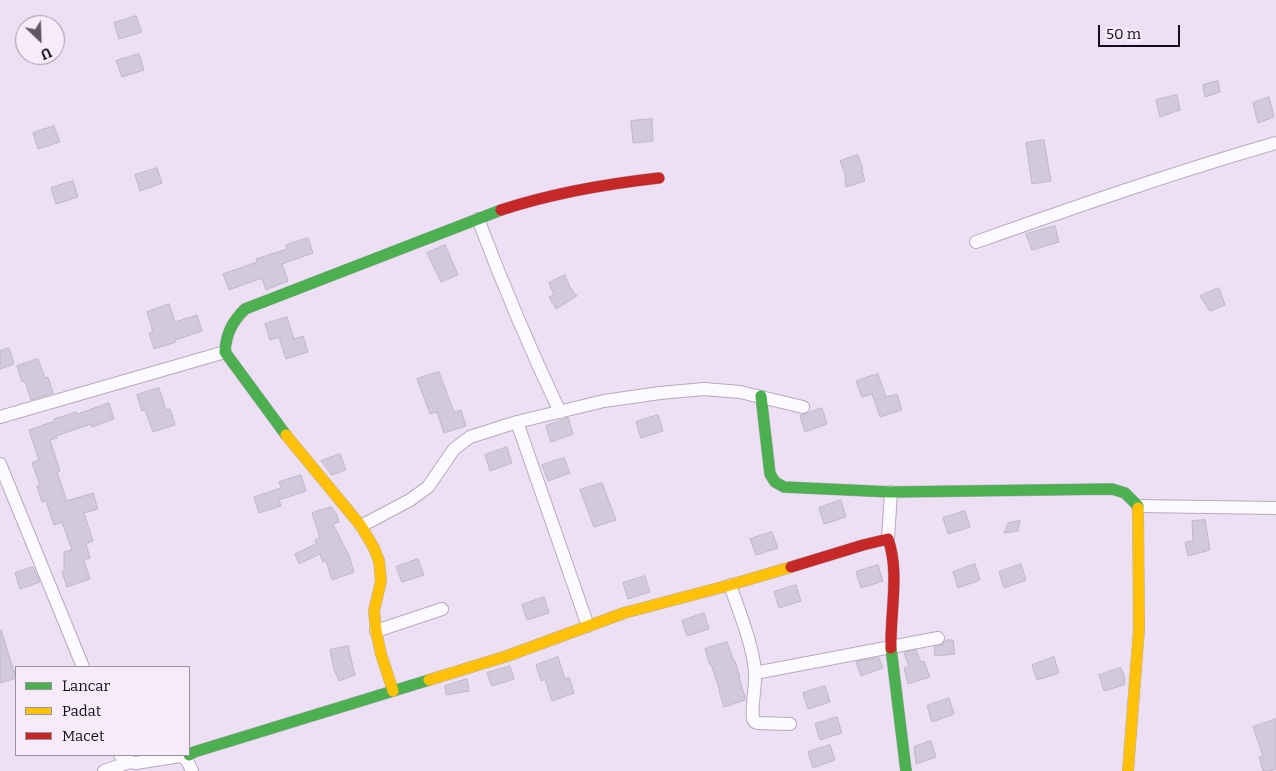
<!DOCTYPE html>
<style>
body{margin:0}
#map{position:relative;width:1276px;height:771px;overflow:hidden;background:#ede0f5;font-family:Bitter,serif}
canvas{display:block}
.legend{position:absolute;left:15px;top:666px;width:175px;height:90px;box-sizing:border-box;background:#f5ebfa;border:1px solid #9b92a0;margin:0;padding:6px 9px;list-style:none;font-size:15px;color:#140c19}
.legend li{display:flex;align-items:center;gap:10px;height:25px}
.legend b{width:25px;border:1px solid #9b92a0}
.north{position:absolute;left:15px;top:15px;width:50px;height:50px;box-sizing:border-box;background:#f5ebfa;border:1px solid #9b92a0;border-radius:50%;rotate:156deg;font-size:14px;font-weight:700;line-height:20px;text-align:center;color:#140c19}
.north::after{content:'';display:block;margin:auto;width:18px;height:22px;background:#605666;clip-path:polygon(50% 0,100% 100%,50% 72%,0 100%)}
.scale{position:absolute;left:1098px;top:25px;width:82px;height:22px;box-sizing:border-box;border:2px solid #140c19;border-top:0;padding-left:6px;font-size:15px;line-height:18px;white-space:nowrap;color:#140c19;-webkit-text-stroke:4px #f5ebfa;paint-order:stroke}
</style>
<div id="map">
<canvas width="1276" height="771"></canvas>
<ul class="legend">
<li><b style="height:6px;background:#4caf50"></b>Lancar</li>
<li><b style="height:6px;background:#ffc107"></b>Padat</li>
<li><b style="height:6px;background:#c62828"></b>Macet</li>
</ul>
<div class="north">U</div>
<div class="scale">50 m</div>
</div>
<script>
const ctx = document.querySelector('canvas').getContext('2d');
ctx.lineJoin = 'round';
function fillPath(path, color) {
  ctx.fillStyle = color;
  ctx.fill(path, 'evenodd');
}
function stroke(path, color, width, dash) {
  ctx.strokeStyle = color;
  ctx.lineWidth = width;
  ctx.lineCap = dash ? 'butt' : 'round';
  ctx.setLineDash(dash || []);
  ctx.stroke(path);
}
const building = new Path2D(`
 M136 16 142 32 119 39 114 23Z
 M139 54 144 70 122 77 116 61Z
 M1218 81 1220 92 1205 97 1203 85Z
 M1177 95 1180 110 1160 117 1156 100Z
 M1269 97 1274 117 1258 123 1253 103Z
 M652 119 653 141 633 143 631 121Z
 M54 126 60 142 38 149 33 133Z
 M1044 140 1051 181 1032 184 1026 143Z
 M858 155 863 169 862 170 865 181 846 187 845 174 840 161Z
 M157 168 162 183 140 191 135 175Z
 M73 181 78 197 56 204 51 188Z
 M1055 226 1059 242 1032 250 1026 234Z
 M308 238 313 253 282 264 288 281 266 290 262 278 229 290 223 274 257 262 256 259 287 249 286 245Z
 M445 245 458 275 441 282 427 253Z
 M565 275 570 287 577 296 556 309 549 297 554 295 549 283Z
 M1219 288 1225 305 1210 311 1200 296Z
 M169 304 175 322 197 315 202 331 175 340 176 342 154 349 149 333 153 332 147 312Z
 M287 317 294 339 303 336 308 352 286 359 279 337 270 340 265 324Z
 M9 348 14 364 0 369V351Z
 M38 359 45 378 48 377 53 393 31 400 25 381 22 382 17 366Z
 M439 372 454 412 461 410 466 426 444 433 437 412 430 414 417 379Z
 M878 374 886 397 897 394 902 410 880 417 872 394 862 397 856 381Z
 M159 388 166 410 170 409 175 425 153 432 145 410 142 411 137 395Z
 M109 403 114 419 92 427 91 424 56 436 57 438 50 440 60 471 57 472 67 501 93 493 98 509 84 513 93 541 86 544 90 558 84 560 90 579 67 587 62 572H64V552L72 550 62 522 54 525 46 501 42 502 37 486 40 485 32 463 39 460 29 430 55 421 54 419 76 412 77 414Z
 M822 408 827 424 805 432 800 416Z
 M658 415 663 431 641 438 636 422Z
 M568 418 573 434 551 442 546 426Z
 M507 447 512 463 490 471 485 455Z
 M340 454 346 470 332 475 321 461Z
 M564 458 570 473 548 481 542 465Z
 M301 475 306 491 279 500 281 506 259 513 254 497 281 488 279 482Z
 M602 483 616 520 594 527 580 490Z
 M841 500 846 517 824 524 819 508Z
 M331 507 336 513 339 522 333 524 349 556 354 572 332 580 326 561 323 562 320 554 299 564 295 554 316 544 315 540 320 538 312 513Z
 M965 511 970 527 948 534 943 518Z
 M1205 520 1210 550 1188 556 1185 542 1193 541 1192 521Z
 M1020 521 1018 531 1004 533 1008 523Z
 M772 532 778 548 756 555 750 539Z
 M418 559 424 575 402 582 396 567Z
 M975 564 980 580 958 588 953 572Z
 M1021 564 1026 580 1004 588 999 572Z
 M878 565 883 581 861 588 856 572Z
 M33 567 40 582 20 589 15 573Z
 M645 576 650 592 628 599 623 583Z
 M796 585 801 601 779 608 774 592Z
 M544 597 549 613 527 620 522 605Z
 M704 613 709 629 687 636 682 621Z
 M1 630 16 678 0 683V631Z
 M946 640H953L955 654 935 656 934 647 943 644Z
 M727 642 734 662 735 661 740 677 739 678 745 697V700L724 707 719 691H720L711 664 710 665 705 649Z
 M348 646 355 675 339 681 334 669 330 650Z
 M916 650 921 662 924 661 930 677 908 684 904 668 909 666 904 653Z
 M558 657 565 679 569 677 574 693 552 701 545 679 541 681 536 665Z
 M1054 657 1059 673 1037 680 1032 665Z
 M879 658 883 668 861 676 856 662Z
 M510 666 514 679 492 686 487 673Z
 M1121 668 1125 678 1124 685 1104 691 1099 675Z
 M467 679 469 691 446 695 445 686Z
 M825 686 830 702 808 709 803 693Z
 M949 698 954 714 932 722 927 706Z
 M837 717 842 733 820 740 815 724Z
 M1276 719V769L1270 771H1263L1259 757 1263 756 1253 727Z
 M931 741 936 757 916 764 914 747Z
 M830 745 835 760 813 768 808 752Z`);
fillPath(building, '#d1cadb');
stroke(building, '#beb7c7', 1);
const street = new Path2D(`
 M478 219C503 285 530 349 560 412
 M976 242C1075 207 1175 172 1276 143
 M0 417 225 352
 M517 422 588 626
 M0 464 83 667
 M1138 506 1276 508
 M361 526 410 500 428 487 454 449 470 437 517 422 604 401 660 393 704 389 740 392 803 407
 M888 539 891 492
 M730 585C739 611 753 645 755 672 756 688 751 704 753 719L755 722 758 723 790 724
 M376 631 442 609
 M755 673 938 638
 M120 755 130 762 136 763 180 756C187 758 189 764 192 771
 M104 771 130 762`);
const fast = new Path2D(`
 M761 396 770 474 775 482 784 487 891 492 1112 489 1125 493 1138 506V508
 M286 435 225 352C226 334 232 322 245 309L501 210
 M891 648 906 771
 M189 755 194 752 429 680`);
const slow = new Path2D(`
 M286 435 361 526 374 548 379 561 381 581 374 611 376 631 381 654 393 691
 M429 680 507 656 624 613 730 585 791 567
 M1128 771 1139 629 1138 508`);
const jam = new Path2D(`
 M501 210C553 193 605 184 659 178
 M791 567 863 545 888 539C900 572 890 613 891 648`);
stroke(street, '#b5abbb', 14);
stroke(fast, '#b5abbb', 12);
stroke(slow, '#b5abbb', 12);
stroke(jam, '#b5abbb', 12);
stroke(street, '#fcfafe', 12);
stroke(fast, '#4caf50', 11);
stroke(slow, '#ffc107', 11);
stroke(jam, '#c62828', 11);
</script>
